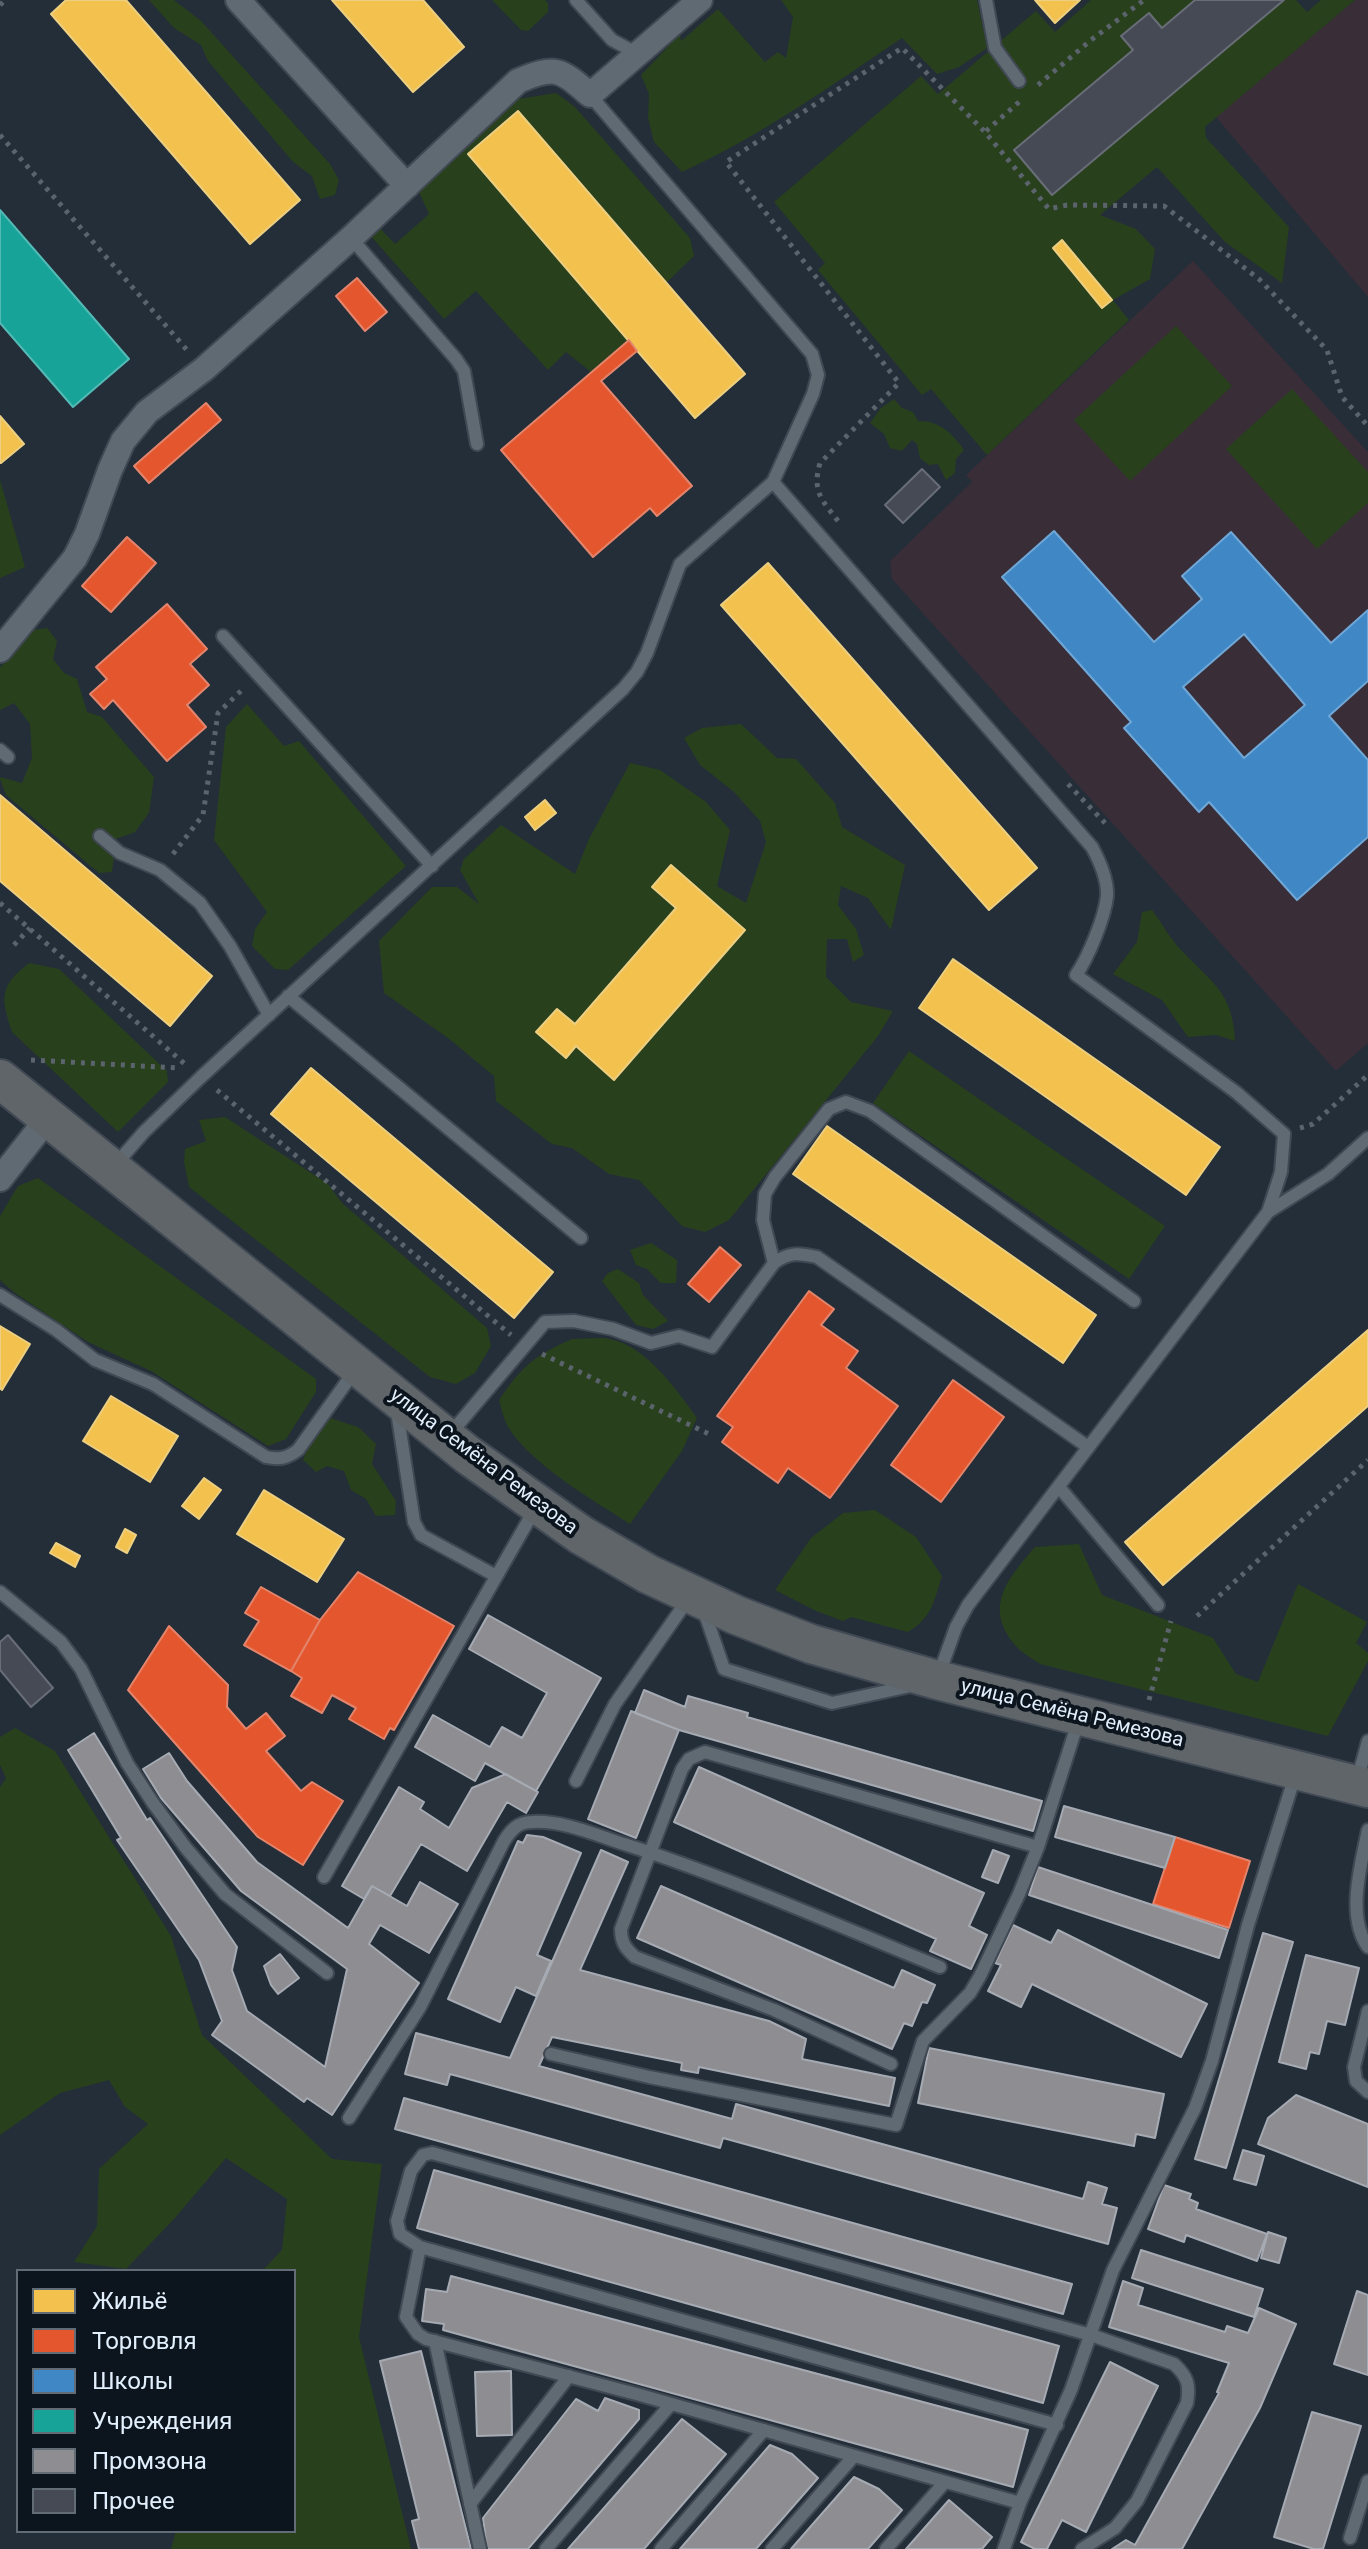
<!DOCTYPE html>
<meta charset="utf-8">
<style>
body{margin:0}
#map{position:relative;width:1368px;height:2549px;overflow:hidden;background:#232e39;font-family:Roboto,sans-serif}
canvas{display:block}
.legend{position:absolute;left:16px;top:2269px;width:280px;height:264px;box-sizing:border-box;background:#0c151e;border:2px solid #626c77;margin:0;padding:10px 14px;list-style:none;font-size:24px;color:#e2effd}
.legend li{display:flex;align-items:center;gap:16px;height:40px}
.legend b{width:40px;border:2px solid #626c77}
</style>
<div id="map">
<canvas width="1368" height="2549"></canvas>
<ul class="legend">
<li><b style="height:22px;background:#f2c14e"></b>Жильё</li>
<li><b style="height:22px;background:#e4572e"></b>Торговля</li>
<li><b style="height:22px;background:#3f88c5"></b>Школы</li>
<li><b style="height:22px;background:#17a398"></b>Учреждения</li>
<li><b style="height:22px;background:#8d8d92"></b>Промзона</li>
<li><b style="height:22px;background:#454a54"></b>Прочее</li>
</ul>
</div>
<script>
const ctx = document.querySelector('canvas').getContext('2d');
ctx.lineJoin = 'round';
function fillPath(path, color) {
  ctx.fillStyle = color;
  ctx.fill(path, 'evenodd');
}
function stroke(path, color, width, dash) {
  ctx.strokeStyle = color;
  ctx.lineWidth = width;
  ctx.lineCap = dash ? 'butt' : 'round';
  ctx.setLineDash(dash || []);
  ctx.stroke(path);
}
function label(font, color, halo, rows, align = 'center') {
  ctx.font = font + ' Roboto,sans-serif';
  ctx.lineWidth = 8;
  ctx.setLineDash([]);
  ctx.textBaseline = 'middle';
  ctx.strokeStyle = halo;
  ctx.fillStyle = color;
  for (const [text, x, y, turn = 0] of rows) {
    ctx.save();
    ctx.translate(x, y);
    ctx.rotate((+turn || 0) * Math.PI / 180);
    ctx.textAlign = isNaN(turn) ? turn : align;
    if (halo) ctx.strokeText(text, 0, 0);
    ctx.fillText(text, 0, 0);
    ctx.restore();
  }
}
fillPath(new Path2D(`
 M1355 0H1368V297L1216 117Z
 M1193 261 1368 452V1043L1336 1071 892 579 890 561 972 482 966 475Z`), '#392d38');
fillPath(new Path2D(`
 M149 0H174L201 21 330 164 339 180 335 195 320 199 312 176 293 162 208 61 201 45 174 28Z
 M492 0H545L548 3V12L528 31 521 30Z
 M781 0H977L987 48 959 67 937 74 902 38C831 86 760 136 682 172L654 142 648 118 649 94 641 75 680 34 681 41 718 9 765 62 778 52 786 58 793 17Z
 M1091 0H1296L1307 12 1321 0H1355L1205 127 1206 138 1289 227 1282 283 1225 242 1157 167 1100 215 1136 229 1155 249 1150 279 1113 300 1129 320 987 455 931 389 922 395 818 270 825 263 774 202 921 76 938 94 1036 11 1055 32Z
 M556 93 575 107 690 238 694 256 666 283 518 111 468 154 629 340 592 373 566 352 548 370 476 291 444 319 369 234 378 226 395 244 429 214 418 190 518 99Z
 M1176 326 1232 386 1130 481 1074 420Z
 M1292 389 1368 472V503L1317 549 1226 449Z
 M894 399 902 408 913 412 918 421C938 420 954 434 964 450L956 459 955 473 946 480 938 464 929 465 920 458 917 444 912 440 902 451 890 448 884 434 870 423 881 408Z
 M0 480 25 567 0 578Z
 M47 628 57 641 53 659 64 673 77 679 87 712 102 717 154 777 149 813 135 832 116 839 112 872 99 873 6 795 0 779V777L22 783 32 758 30 724 14 703 0 710V667L14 653 17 639 33 630Z
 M247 704 284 746 299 741 406 866 288 970 275 969 252 946 255 929 267 912 214 840 226 727Z
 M741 724 777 758 796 759 835 803 842 827 905 865 891 930 868 898 841 886 838 905 856 929 864 955 853 962 847 939H827L826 977 851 1002 893 1011 878 1036 729 1220 705 1232 682 1226 639 1180 609 1174 572 1148 552 1144 496 1101 494 1076 448 1038 384 993 379 941 432 887H457L479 904 460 870 464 859 501 825 575 874 589 839 630 763 660 770 706 802 730 830 717 886 746 903 766 842 760 821 734 792 700 765 684 738 702 728ZM670 865 745 930 615 1080 576 1046 566 1057 537 1032 557 1009 575 1024 676 908 652 887Z
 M1152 910C1162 923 1170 939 1182 951 1212 983 1233 992 1235 1041L1216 1035 1188 1037 1162 1000 1113 974 1137 942 1142 912Z
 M29 963 59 969 167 1071 168 1082 118 1132 12 1032C0 996 0 986 29 963Z
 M909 1051 1165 1226 1129 1279 873 1103Z
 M225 1117 328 1184 342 1203 487 1328 491 1346 475 1373 456 1384 430 1377 189 1187 184 1162 185 1149 206 1141 199 1120Z
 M38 1178 316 1379V1392L286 1439 268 1446 151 1371 88 1342 15 1293 0 1280V1216L18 1186Z
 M651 1243 677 1260 676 1283H661L647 1269 636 1265 630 1250Z
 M618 1269 639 1283 643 1295 668 1321 653 1329 636 1325 602 1281 608 1273Z
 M572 1339C584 1339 599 1337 610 1339 646 1346 677 1390 697 1418L682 1451 630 1524C593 1500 535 1467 510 1430 504 1422 502 1410 499 1400 523 1365 534 1356 572 1339Z
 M330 1418 358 1427 376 1444 372 1464 396 1501 395 1515 376 1516 366 1499 351 1490 344 1471 327 1466 316 1472 303 1460 311 1439Z
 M875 1510 916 1537 942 1576C934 1601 932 1618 908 1632L851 1617 843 1621 816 1611 775 1590 811 1538 843 1513Z
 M1079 1544 1102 1595 1213 1638 1236 1674 1258 1682 1298 1584 1367 1622 1356 1643 1368 1653V1661L1328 1736 1040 1664C1032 1658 1021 1653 1015 1645 983 1607 1008 1578 1035 1547Z
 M15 1728 55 1751 171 1936 202 2035 332 2159 382 2164 359 2337 411 2549H171L176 2531H294V2271H262L282 2250 287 2199 226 2158 174 2219 126 2269 74 2262 97 2226 99 2169 148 2124 125 2107 109 2080 60 2093 0 2135V1787L6 1778 0 1765V1737Z`), '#29401c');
const homes = new Path2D(`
 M66 0H126L300 200 250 244 51 14Z
 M332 0H423L464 47 413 92Z
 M1035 0H1080L1055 23Z
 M518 111 745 374 695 418 468 154Z
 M1062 240 1112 300 1102 308 1053 248Z
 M0 416 24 444 1 463H0Z
 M768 563 1037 868 989 910 721 605Z
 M0 795 212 976 170 1026 0 881Z
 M545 800 556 813 535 830 525 817Z
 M671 865 745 930 614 1080 576 1046 566 1058 536 1032 557 1009 575 1024 676 908 652 887Z
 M953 959 1220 1147 1186 1195 919 1008Z
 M311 1068 553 1272 514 1318 271 1114Z
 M827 1126 1096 1315 1063 1363 793 1174Z
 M0 1326 30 1344 2 1390 0 1388Z
 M1368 1330V1406L1163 1585 1125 1542Z
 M111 1396 178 1436 150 1482 83 1441Z
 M204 1478 221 1490 199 1519 182 1506Z
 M264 1490 344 1539 317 1582 237 1534Z
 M125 1529 136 1535 127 1553 116 1547Z
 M56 1543 80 1556 75 1567 50 1553Z`);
fillPath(homes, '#f2c14e');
stroke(homes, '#edcf82', 2);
const shops = new Path2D(`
 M357 278 387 312 365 331 336 296Z
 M629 340 637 351 601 381 692 486 657 516 650 508 593 557 501 450Z
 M206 403 221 420 149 483 134 466Z
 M127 537 156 563 111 612 82 586Z
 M167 604 207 649 190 664 209 685 187 705 206 727 167 761 113 700 104 709 90 694 107 679 96 667Z
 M720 1247 741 1265 709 1302 688 1284Z
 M809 1291 834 1309 821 1325 858 1351 846 1368 898 1406 830 1498 788 1468 778 1483 742 1457 722 1442 733 1427 717 1416Z
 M953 1380 1004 1417 941 1502 891 1465Z
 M358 1572 454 1626 394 1730 390 1728 384 1739 349 1719 356 1708 332 1695 322 1713 291 1696 302 1678 291 1671 320 1620Z
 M261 1587 320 1620 291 1671 244 1645 259 1621 245 1613Z
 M169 1626 228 1685 227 1707 246 1729 266 1713 285 1736 266 1751 301 1791 312 1782 343 1801 303 1865 258 1837 128 1690Z
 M1175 1837 1250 1861 1229 1928 1153 1904Z`);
fillPath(shops, '#e4572e');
stroke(shops, '#e3856c', 2);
const schools = new Path2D(`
 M1054 531 1154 642 1202 599 1182 576 1231 532 1331 643 1368 610V681L1329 716 1368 760V837L1297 900 1209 802 1199 812 1124 728 1131 722 1002 577ZM1244 634 1305 705 1244 758 1183 687Z`);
fillPath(schools, '#3f88c5');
stroke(schools, '#70a7d6', 2);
const public = new Path2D(`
 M0 210 129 359 73 407 0 323Z`);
fillPath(public, '#17a398');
stroke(public, '#54bab6', 2);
const industry = new Path2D(`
 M488 1615 601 1678 536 1791 485 1763 475 1781 415 1747 433 1715 490 1747 502 1727 522 1738 547 1693 469 1649Z
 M644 1690 685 1707 688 1696 748 1713 747 1717 1042 1801 1033 1831 679 1730 635 1713Z
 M631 1711 679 1730 636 1838 588 1819Z
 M94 1733 147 1820 150 1818 237 1947 232 1970 247 2011 325 2067 347 1969 241 1891 161 1798 143 1769 169 1753 187 1781 257 1862 348 1928 372 1886 407 1906 420 1882 458 1904 429 1953 380 1925 369 1944 419 1983 332 2115 307 2098 304 2102 212 2035 222 2021 199 1960 117 1840 121 1838 68 1750Z
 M699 1767 984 1893 969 1926 987 1935 971 1969 930 1951 936 1939 674 1822Z
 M506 1774 538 1792 526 1813 507 1802 467 1871 421 1844 390 1896 372 1886 364 1899 342 1886 399 1787 424 1802 420 1809 449 1828 472 1788Z
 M1064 1806 1175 1837 1165 1868 1055 1837Z
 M527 1835 543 1837 581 1853 537 1955 551 1961 536 1996 516 1987 500 2022 448 1999 518 1841 523 1843Z
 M601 1850 628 1862 580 1970 769 2021 806 2039 802 2059 895 2078 889 2106 699 2067 698 2073 681 2070 682 2063 552 2037 539 2066 732 2119 736 2104 1083 2199 1088 2182 1107 2188 1102 2204 1117 2208 1108 2244 723 2138 720 2148 450 2074 447 2085 405 2074 416 2033 510 2058Z
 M993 1850 1009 1856 998 1883 982 1877Z
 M1038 1867 1228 1930 1219 1958 1029 1895Z
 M661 1886 894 1988 902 1970 935 1985 927 2003 922 2002 912 2026 904 2023 892 2049 637 1938Z
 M1013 1925 1051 1943 1058 1930 1207 2004 1181 2057 1032 1984 1021 2007 988 1991 1001 1965 995 1963Z
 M1263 1933 1293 1942 1226 2168 1195 2159Z
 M280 1954 299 1978 278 1994 271 1985 264 1966Z
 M1306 1955 1359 1968 1345 2025 1327 2021 1319 2054 1310 2052 1306 2069 1279 2062Z
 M929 2048 1164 2094 1155 2138 1136 2134 1134 2146 918 2103Z
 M1296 2095 1368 2124V2187L1258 2144 1268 2118Z
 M404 2098 1072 2284 1063 2314 395 2129Z
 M1243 2150 1264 2156 1256 2185 1234 2179Z
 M434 2170 1059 2346 1043 2403 417 2228Z
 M1164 2185 1191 2194 1189 2199 1198 2203 1196 2209 1267 2234 1257 2261 1186 2235 1184 2242 1148 2229Z
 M1268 2232 1286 2238 1279 2263 1261 2258Z
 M1141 2250 1263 2289 1254 2317 1132 2278Z
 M451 2276 1028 2430 1013 2487 443 2330 444 2324 422 2321 426 2289 447 2292Z
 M1123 2281 1143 2288 1138 2305 1225 2332 1227 2326 1248 2333 1259 2308 1296 2324 1260 2408 1182 2549H1112L1126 2540 1135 2545 1219 2393 1217 2392 1229 2363 1109 2327Z
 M1357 2291 1368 2295V2375L1334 2364Z
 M421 2351 471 2549H419L412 2521 419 2519 380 2361Z
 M1110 2362 1158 2386 1086 2532 1062 2520 1047 2549H1035L1021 2542Z
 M511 2371 512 2435 477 2436 475 2372Z
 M605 2398 639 2410V2419L528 2549H487L483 2518 576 2399 598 2411Z
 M1312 2412 1361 2426 1323 2549H1314L1274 2537Z
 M682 2419 726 2454 644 2549H568Z
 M770 2445 792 2454 818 2478 756 2549H680Z
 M854 2477 879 2489 902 2510 868 2549H791Z
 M949 2500 992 2537 982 2549H906Z`);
fillPath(industry, '#8d8d92');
stroke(industry, '#a6aab2', 2);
const building = new Path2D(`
 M1195 0H1284L1052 195 1014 150 1133 50 1121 36 1149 13 1162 28Z
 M922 469 940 487 903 523 885 505Z
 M8 1635 53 1688 31 1707 0 1670V1642Z`);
fillPath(building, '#454a54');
stroke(building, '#686d78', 2);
const lane = new Path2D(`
 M576 0 612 40 638 54
 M986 0 995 48 1019 81
 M351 238 456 359 464 371 477 444
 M773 482 1092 847C1099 860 1108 880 1107 896 1105 917 1088 958 1076 975L1237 1093 1284 1134 1281 1172 1268 1212 968 1605 956 1627 938 1677
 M223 636 432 866
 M0 750 8 757
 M100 836 120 853 160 870 200 903 230 946 269 1015
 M288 996 581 1238
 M116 1164 144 1132 201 1077 623 689 637 672 647 653 680 564 773 482 813 394 818 375 812 354 590 95
 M1268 1212 1328 1174 1368 1138
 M774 1263 763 1220 765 1194 775 1177 829 1109 846 1102 870 1111 1134 1301
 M0 1295 56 1330 95 1360 153 1384 266 1457C280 1460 287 1458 298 1450L356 1369
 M397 1411 414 1522 421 1535 496 1576
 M450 1434 545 1322 574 1321 613 1329 651 1343 679 1336 712 1347 774 1263C789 1252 799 1253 817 1257L1088 1447
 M1059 1487 1158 1605
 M0 1592 61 1642 81 1669 127 1763 153 1803 186 1848 225 1894 327 1973
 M703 1608 724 1669 832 1703 915 1685
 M576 1781 615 1704 689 1598
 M1357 1781 1368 1741
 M1368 1830C1361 1864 1346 1917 1368 1947
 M324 1877 535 1509
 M1368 2011 1354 2067 1356 2081 1368 2092
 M551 2054 649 2077 896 2125 923 2041 970 1993 980 1976 1019 1894 1038 1847 1079 1719
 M891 2064 774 2010 635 1957C625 1948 621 1942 621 1929L682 1769 689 1759 705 1752 1038 1847
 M349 2118 420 2007 504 1841C511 1830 518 1822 532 1822 563 1820 598 1836 627 1845 733 1879 836 1925 940 1967
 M420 2247 406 2317 418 2334 426 2339 640 2395 1020 2503
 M435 2341 480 2549
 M1057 2425 420 2247 400 2234 397 2221 411 2171 423 2155 432 2153 1091 2335 1174 2364C1188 2377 1190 2385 1187 2403L1137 2501 1115 2528 1082 2549
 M470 2504 569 2376
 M1350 2538 1368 2481
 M546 2549 671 2404
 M661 2549 764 2430
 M772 2549 854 2456
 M886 2549 945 2482
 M1004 2549 1020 2503 1071 2390 1113 2270 1195 2108 1212 2061 1248 1925 1295 1776`);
const street = new Path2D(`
 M238 0 407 186
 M0 650 75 558 87 534 110 470 123 441 147 412 204 369 351 238 518 81C556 65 560 69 590 95L700 0
 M0 1179 48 1118`);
const primary = new Path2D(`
 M0 1079 468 1455 581 1535 648 1574 736 1615 811 1644 937 1680 1368 1788`);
stroke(lane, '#404953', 16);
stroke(street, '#404953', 28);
stroke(primary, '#404953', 42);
stroke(new Path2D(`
 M0 5 5 0
 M1038 85 1091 40 1144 0
 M1019 102 985 132 1049 209 1067 205 1164 206 1259 279 1327 350 1342 397 1368 426
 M0 135 187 350
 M838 521C821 499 812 491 820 463L899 383 726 162 902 48 985 132
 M1068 784 1105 823
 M173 854 203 815 218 713 245 687
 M0 903 186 1065
 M14 945 30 928
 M31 1060 179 1068
 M217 1090 511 1335
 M1300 1128 1313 1124 1368 1075
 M542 1354 711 1435
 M1197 1616 1368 1460
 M1149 1700 1171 1621`), '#5b646d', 5, [4, 6]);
stroke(lane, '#606a73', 12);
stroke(street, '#606a73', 24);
stroke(primary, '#5f6569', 38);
label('20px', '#e2effd', '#0c151e', [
 ["улица Семёна Ремезова",483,1462,37],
 ["улица Семёна Ремезова",1072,1714,14]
]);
</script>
